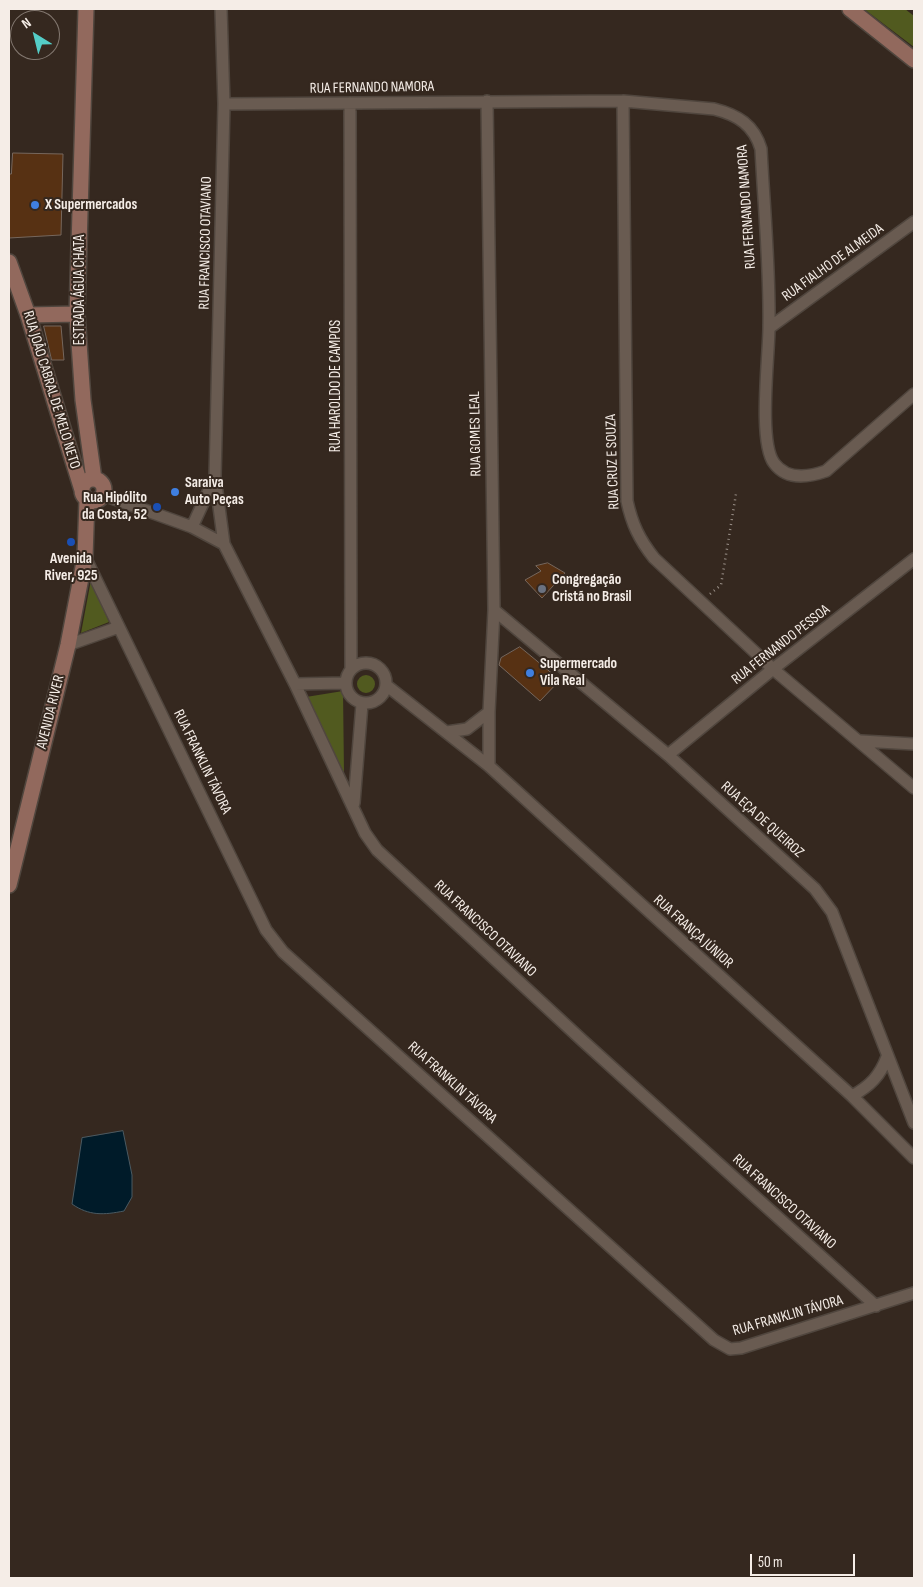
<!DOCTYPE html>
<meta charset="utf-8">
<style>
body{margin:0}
#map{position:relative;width:923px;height:1587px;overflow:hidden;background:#35281f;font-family:"Sofia Sans Condensed",sans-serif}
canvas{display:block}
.frame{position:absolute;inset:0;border:10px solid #f5ede7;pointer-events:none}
.north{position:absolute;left:10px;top:10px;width:50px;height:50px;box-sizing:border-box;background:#35281f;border:1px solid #82776f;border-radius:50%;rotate:324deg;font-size:14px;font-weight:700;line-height:20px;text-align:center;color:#f5ede7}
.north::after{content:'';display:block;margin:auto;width:18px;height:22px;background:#54cdc7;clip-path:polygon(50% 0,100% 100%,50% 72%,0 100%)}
.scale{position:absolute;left:750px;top:1554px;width:105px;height:22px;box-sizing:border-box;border:2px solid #f5ede7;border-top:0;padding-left:6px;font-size:15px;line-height:18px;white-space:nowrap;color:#f5ede7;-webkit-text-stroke:4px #35281f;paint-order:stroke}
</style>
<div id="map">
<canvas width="923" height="1587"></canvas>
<div class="frame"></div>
<div class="north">N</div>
<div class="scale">50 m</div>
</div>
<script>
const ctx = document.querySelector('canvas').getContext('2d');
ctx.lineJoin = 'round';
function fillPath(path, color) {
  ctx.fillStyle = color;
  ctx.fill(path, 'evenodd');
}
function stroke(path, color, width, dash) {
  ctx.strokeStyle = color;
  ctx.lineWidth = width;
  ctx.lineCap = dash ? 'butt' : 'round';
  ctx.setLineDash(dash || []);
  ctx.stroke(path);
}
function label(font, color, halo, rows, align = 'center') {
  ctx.font = font + ' "Sofia Sans Condensed",sans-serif';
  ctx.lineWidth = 4;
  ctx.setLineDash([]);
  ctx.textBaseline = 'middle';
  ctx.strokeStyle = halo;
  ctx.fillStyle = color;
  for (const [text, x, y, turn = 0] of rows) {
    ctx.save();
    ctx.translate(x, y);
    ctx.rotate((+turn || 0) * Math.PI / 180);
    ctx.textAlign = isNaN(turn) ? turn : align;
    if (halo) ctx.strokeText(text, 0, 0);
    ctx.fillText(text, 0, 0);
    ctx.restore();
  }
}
fillPath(new Path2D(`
 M864 9H905L914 16V47Z
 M91 580 109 622 81 633Z
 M357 684a9 9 0 1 1 18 0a9 9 0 1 1-18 0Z
 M343 691 344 773 306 697Z`), '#515a1f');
const water = new Path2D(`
 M123 1131 132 1175V1197L124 1211C104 1215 89 1216 72 1204L82 1138Z`);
fillPath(water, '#001b29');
stroke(water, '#4a5a62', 1);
const building = new Path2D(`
 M13 153 63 154 61 235 9 238V174H11Z
 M44 326H61L64 360H52Z
 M548 563 565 573 542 598 525 580 541 571 536 566Z
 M520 647 560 680 540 701 499 665 501 658Z`);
fillPath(building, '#573113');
stroke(building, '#76675d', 1);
const street = new Path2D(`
 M221 9 224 104 215 477 224 544 295 684 365 833 377 850 583 1041 876 1306
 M487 101 494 610 489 712V766
 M623 101 627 501C632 524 639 539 654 558L773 669 914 788
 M350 103 351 669
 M224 104 623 101 714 109C738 115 754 125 761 149 764 208 770 268 769 327 769 356 758 441 774 463 787 481 809 477 826 471L914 394
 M769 328 914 222
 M103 495 192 527 224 544
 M192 527 215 477
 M85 557 266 930 283 952 714 1340 730 1349 741 1348 914 1293
 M494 610 668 755 815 889 832 912 914 1123
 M68 645 119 627
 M346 683a20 20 0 1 1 40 0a20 20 0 1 1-40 0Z
 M295 684 345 683
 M386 685 489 766 852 1096 914 1158
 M447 732 467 729 489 712
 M861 741 914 744
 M668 755 773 669 914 559
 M354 803 362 704
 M852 1096C870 1086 880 1076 887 1057`);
const secondary = new Path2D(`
 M86 9 77 314 83 400 94 479
 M850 9 914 60
 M9 262 28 315 82 490
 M28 315 77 314
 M82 490a11 11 0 1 1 22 0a11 11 0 1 1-22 0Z
 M9 885 68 645 85 557 87 499`);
stroke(street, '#50463e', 14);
stroke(secondary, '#50463e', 18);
stroke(new Path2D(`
 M710 594 721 585 736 494`), '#9b9189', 2.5, [1, 4]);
stroke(street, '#695b51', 11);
stroke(secondary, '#92695d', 15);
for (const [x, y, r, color] of [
 [35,205,5,"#3f7fe0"],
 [175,492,5,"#3f7fe0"],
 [157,507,5,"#1a4fb4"],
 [71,542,5,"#1a4fb4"],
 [542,589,5,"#6b7280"],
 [530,673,5,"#3f7fe0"]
]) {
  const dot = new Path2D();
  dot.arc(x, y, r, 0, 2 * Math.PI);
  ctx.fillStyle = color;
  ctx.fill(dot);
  stroke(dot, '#35281f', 2);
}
label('15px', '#f5ede7', '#35281f', [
 ["RUA FERNANDO NAMORA",372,88,-1],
 ["RUA FERNANDO NAMORA",747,207,-94],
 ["RUA FRANCISCO OTAVIANO",206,243,-89],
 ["RUA FIALHO DE ALMEIDA",833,263,-36],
 ["ESTRADA ÁGUA CHATA",80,290,-90],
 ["RUA HAROLDO DE CAMPOS",336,386,-90],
 ["RUA JOÃO CABRAL DE MELO NETO",51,390,73],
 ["RUA GOMES LEAL",476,434,-91],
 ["RUA CRUZ E SOUZA",613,462,-92],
 ["RUA FERNANDO PESSOA",781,645,-38],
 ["AVENIDA RIVER",51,712,-76],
 ["RUA FRANKLIN TÁVORA",202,762,64],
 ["RUA EÇA DE QUEIROZ",762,820,42],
 ["RUA FRANCISCO OTAVIANO",485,929,43],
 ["RUA FRANÇA JÚNIOR",693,932,42],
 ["RUA FRANKLIN TÁVORA",452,1083,42],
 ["RUA FRANCISCO OTAVIANO",784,1202,42],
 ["RUA FRANKLIN TÁVORA",788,1316,-16]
]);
label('bold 15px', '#f5ede7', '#35281f', [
 ["X Supermercados",45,205],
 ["Saraiva",185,483],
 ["Auto Peças",185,500],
 ["Rua Hipólito",147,498,"right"],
 ["da Costa, 52",147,515,"right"],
 ["Avenida",71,559,"center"],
 ["River, 925",71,576,"center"],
 ["Congregação",552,580],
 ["Cristã no Brasil",552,597],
 ["Supermercado",540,664],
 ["Vila Real",540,681]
], 'left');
</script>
